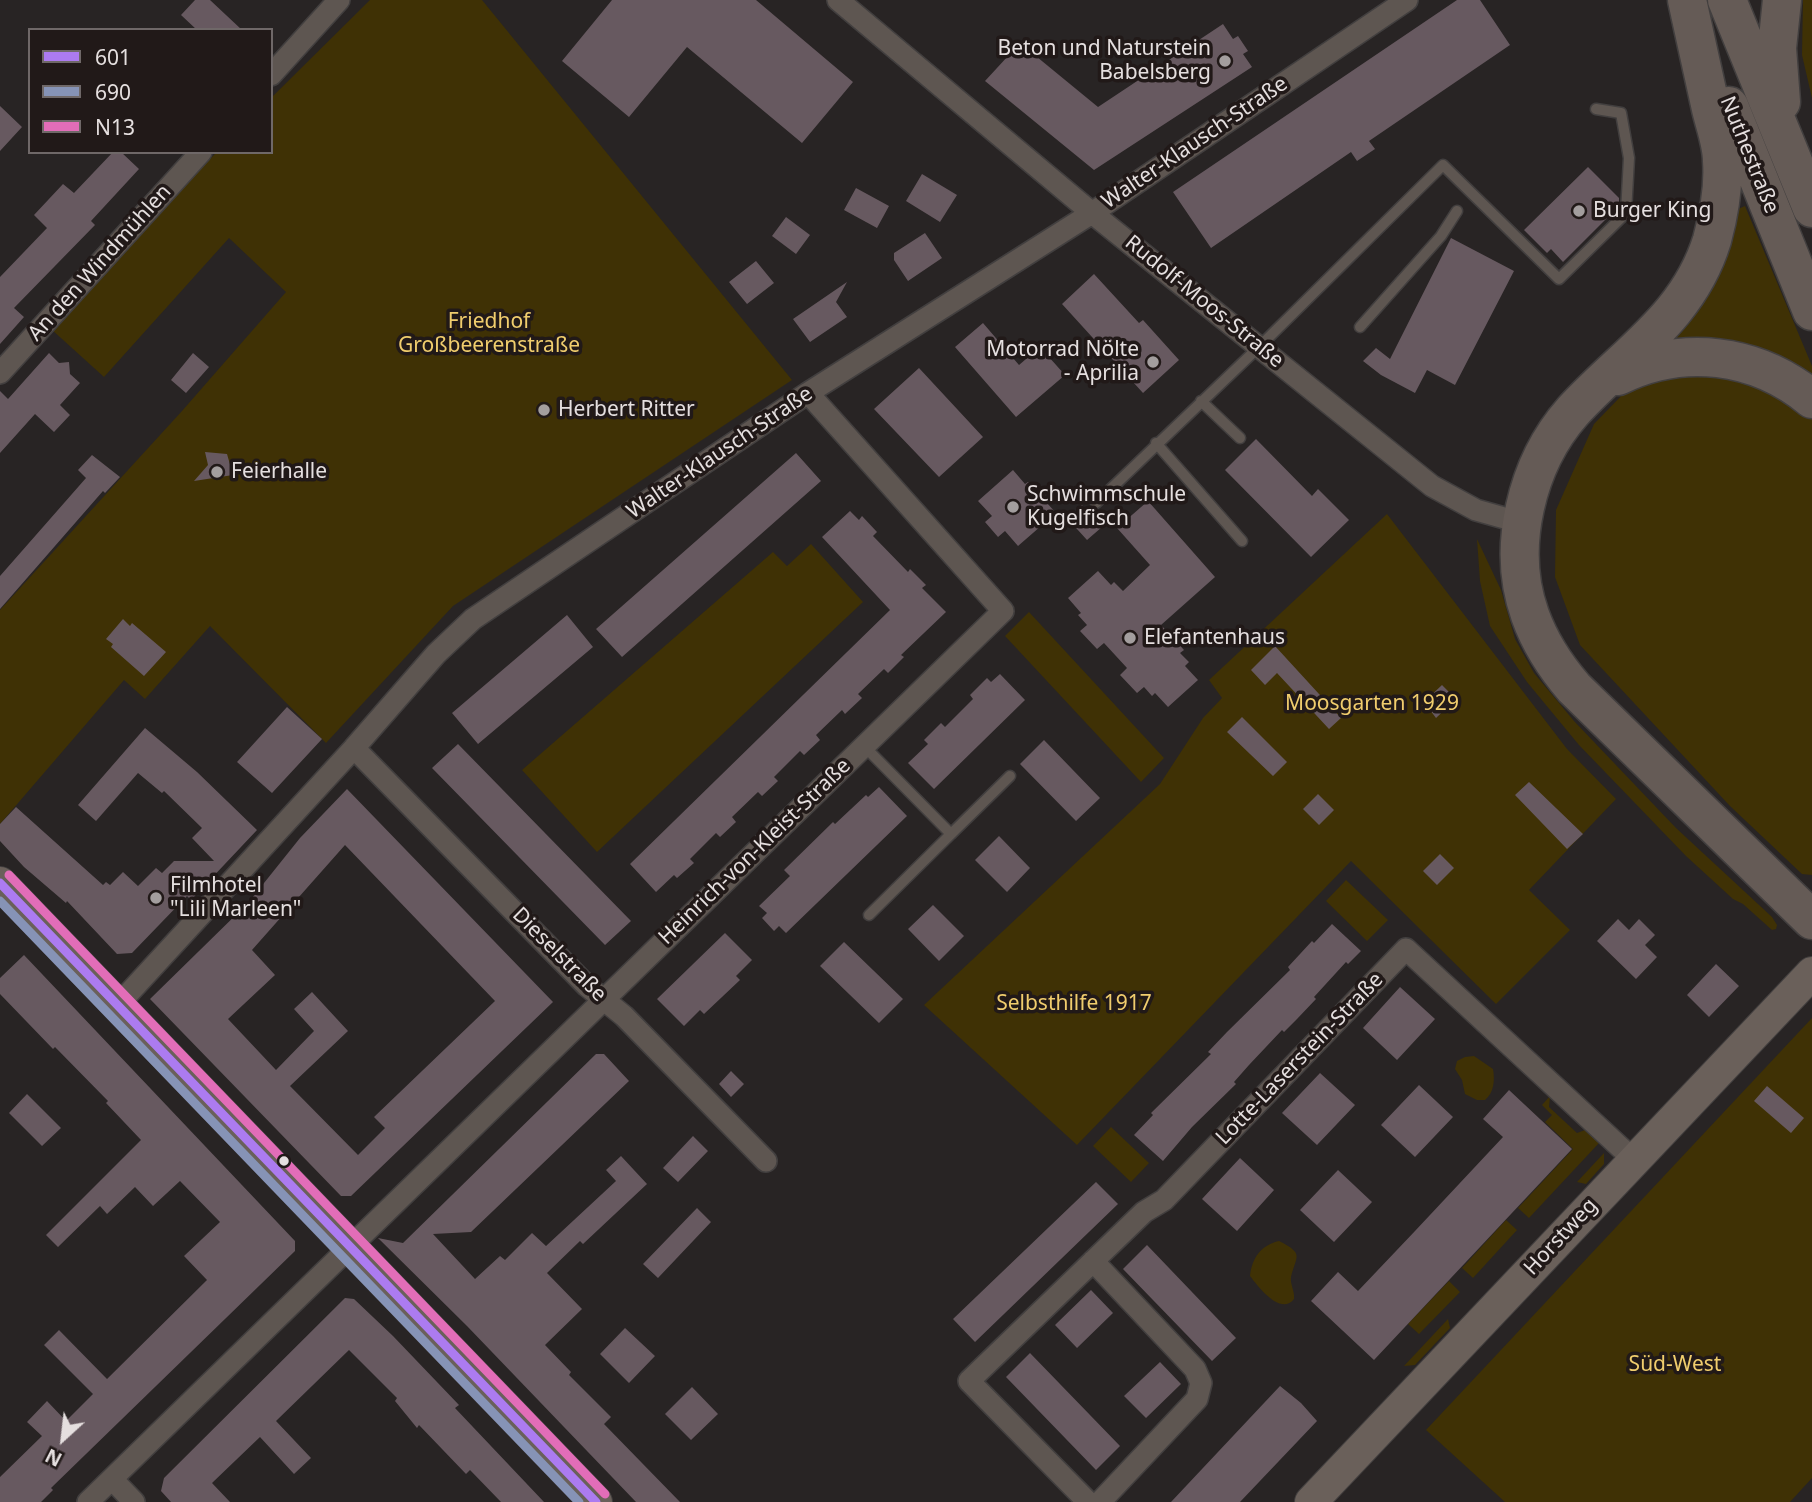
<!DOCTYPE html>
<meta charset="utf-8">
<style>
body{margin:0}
#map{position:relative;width:1812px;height:1502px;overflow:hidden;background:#282424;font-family:"Noto Sans",sans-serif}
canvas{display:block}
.legend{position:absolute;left:28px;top:28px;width:245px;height:126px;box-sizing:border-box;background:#211918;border:2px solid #6f6868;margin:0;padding:9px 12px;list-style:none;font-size:21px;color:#e5dfdf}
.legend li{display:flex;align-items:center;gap:14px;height:35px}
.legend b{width:35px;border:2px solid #6f6868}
.north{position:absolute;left:28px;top:1404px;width:70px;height:70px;-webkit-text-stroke:5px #211918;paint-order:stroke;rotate:207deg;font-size:19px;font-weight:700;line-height:28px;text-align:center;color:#e5dfdf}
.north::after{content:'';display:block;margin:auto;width:24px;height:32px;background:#e5dfdf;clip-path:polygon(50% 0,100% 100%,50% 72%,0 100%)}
</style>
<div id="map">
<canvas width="1812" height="1502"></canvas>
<ul class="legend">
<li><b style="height:9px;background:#ac7bf0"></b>601</li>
<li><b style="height:9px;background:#8693b6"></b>690</li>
<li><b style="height:9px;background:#e26db8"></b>N13</li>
</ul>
<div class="north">N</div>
</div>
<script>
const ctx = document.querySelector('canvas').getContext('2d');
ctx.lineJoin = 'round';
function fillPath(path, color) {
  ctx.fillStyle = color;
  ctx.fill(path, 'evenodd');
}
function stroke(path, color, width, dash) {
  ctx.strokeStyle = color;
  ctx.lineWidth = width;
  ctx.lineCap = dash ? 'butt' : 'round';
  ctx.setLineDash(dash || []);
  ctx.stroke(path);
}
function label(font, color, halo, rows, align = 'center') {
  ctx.font = font + ' "Noto Sans",sans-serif';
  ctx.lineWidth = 7;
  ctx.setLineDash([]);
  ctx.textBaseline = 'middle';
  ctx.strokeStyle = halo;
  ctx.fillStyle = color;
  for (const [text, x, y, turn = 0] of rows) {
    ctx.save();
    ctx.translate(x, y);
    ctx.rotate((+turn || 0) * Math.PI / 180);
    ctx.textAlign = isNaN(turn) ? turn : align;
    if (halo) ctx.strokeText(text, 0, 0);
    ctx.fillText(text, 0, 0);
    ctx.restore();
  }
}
fillPath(new Path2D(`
 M370 0H482L792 380 453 606 326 743 210 626 145 699 124 680 0 824V610L182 411 286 292 229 238 104 377 51 329 179 190 217 152H271V98Z
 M1803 0H1812V98L1802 55Z
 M1745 206 1812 366V373L1801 378 1670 349 1676 331 1736 210Z
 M1688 370 1756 381 1812 417V875L1802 874 1730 806 1580 645 1555 577 1556 510 1594 424 1625 392Z
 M1387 514 1567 749 1616 799 1529 890 1570 930 1496 1004 1351 861 1077 1145 924 1005 1160 784 1203 718 1222 698 1209 680Z
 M1477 539 1501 590 1515 639 1534 673 1574 721 1676 828 1772 917 1777 925 1776 929 1772 930 1743 904 1733 899 1686 856 1579 745 1527 682 1490 626 1480 581Z
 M811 544 863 602 597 852 522 770 773 552 787 566Z
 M1029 612 1164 758 1141 782 1005 636Z
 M1346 880 1388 920 1367 941 1326 901Z
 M1812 1018V1478L1790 1502H1505L1426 1430Z
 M1474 1056 1493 1069C1495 1080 1494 1093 1485 1100H1477L1465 1094 1462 1080 1455 1069 1457 1061 1465 1057Z
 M1550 1096 1549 1107 1577 1133 1585 1130 1599 1143 1529 1218 1518 1208 1573 1149 1545 1122 1552 1115 1542 1105Z
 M1111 1127 1149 1163 1131 1182 1093 1146Z
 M1604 1153V1164L1586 1184 1577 1182Z
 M1506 1220 1517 1230 1473 1278 1462 1268Z
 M1279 1241C1305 1254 1296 1256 1291 1277 1290 1285 1295 1291 1294 1299 1281 1316 1259 1288 1250 1276 1252 1258 1261 1245 1279 1241Z
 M1449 1281 1460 1292 1419 1334 1408 1324Z
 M1448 1319 1450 1328 1415 1365 1404 1366Z`), '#3f3105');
fillPath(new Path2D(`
 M195 0H210L242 30H197L181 15Z
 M612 0H756L853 82 802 143 687 47 629 117 562 61Z
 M1457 0H1480L1510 45 1369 141 1375 149 1357 161 1351 152 1211 248 1173 192Z
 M1223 24 1233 39 1238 36 1248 51 1243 54 1252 67 1094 170 985 81 1020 43 1098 107Z
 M0 106 22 127 0 151Z
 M113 152H121L139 169 91 221 95 225 14 308 24 317 0 344V277L47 228 34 215 63 184 74 193Z
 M1588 167 1619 198V206L1563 262 1551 249 1547 253 1524 230Z
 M922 174 957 195 940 222 906 201Z
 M856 188 889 206 877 228 844 210Z
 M786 217 810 235 796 254 772 236Z
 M925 233 942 258 908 281 894 260V253Z
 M1451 238 1514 271 1455 385 1427 370 1415 393 1381 375 1363 361 1376 348 1390 359Z
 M756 261 774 283 747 304 729 282Z
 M1094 274 1139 323 1143 320 1179 360 1143 393 1062 304Z
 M847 282 836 302 847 317 810 342 793 319Z
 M983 323 1019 365 1040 347 1065 375 1016 417 955 347Z
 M49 353 59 363 69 362 70 374 80 383 60 405 70 415 54 432 35 414 0 453V391L8 399Z
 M193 353 209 367 186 393 171 380Z
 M919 368 983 437 939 477 874 409Z
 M1256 439 1312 496 1318 489 1349 520 1311 557 1225 470Z
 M205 452 227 454 233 475 194 481 208 465Z
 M796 453 821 481 622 657 596 629Z
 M92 455 120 477 105 493 103 491 0 609V576L86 478 78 470Z
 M1013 470 1025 484 1028 482 1056 513 1018 546 1005 531 998 537 985 522 992 516 978 501Z
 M1148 501 1215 577 1161 625 1184 650 1180 653 1189 662 1185 666 1198 680 1168 707 1155 693 1152 696 1144 687 1137 693 1120 675 1127 668 1104 643 1097 649 1080 631 1087 625 1078 615 1081 613 1068 598 1098 571 1111 585 1114 582 1123 591 1150 565 1117 528Z
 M1082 505 1102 527 1087 540 1067 518Z
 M850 511 859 520 862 516 877 532 873 536 908 572 910 569 926 585 922 588 946 612 901 655 904 657 888 673 884 669 858 694 862 698 845 714 842 710 816 735 820 740 804 755 800 751 774 777 778 781 762 796 758 792 732 817 736 822 720 837 716 833 690 859 694 863 677 878 674 875 656 892 630 864 890 610 822 537Z
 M567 615 593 647 478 744 452 713Z
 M123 619 130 626 132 623 166 652 144 676 111 647 113 644 106 639Z
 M1275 646 1341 718 1329 729 1277 673 1265 685 1251 670Z
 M1000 674 1025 700 934 789 908 763 928 744 924 740 941 723 945 727 973 699 970 695 987 678 991 682Z
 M1442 685 1456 699 1436 718 1424 702Z
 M287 707 322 739 272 793 237 762Z
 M1242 717 1287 762 1273 776 1227 732Z
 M145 728 197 772 257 830 191 900 187 896 132 953 117 954 67 901 66 903 24 867 0 841V824L16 807 103 885 106 882 110 885 123 872 138 886 156 868 162 873 174 861H214L192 838 202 828 164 791 162 793 138 773 96 821 78 805Z
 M1044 740 1100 798 1076 821 1020 764Z
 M458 744 631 921 605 945 432 768Z
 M1529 782 1583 834 1567 849 1515 795Z
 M879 787 907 816 786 933 779 926 774 931 762 918 767 913 759 906 790 876 784 870 833 822 835 824 866 795 868 797Z
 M347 789 553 1002 351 1196H341L150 999 248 903 300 838ZM345 845 495 1001 374 1117 385 1128 358 1155 290 1086 348 1031 312 992 294 1009 314 1031 276 1070 228 1019 275 975 252 950Z
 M1318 794 1334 810 1319 825 1303 809Z
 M999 836 1030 868 1007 892 975 860Z
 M1440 854 1454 868 1437 885 1423 871Z
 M933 905 964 936 939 961 908 929Z
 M1618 919 1629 930 1639 919 1655 935 1645 945 1657 957 1636 979 1597 941Z
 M1332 924 1361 951 1348 964 1346 962 1314 997 1316 999 1297 1019 1284 1032 1282 1030 1249 1065 1234 1082 1236 1084 1192 1127 1163 1161 1134 1135 1153 1115 1151 1113 1211 1054 1208 1052 1227 1032 1290 970 1288 967 1312 941 1314 943Z
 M725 933 752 960 736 976 740 980 704 1014 700 1010 684 1026 657 999Z
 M844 942 903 999 879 1023 820 966Z
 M24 955 295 1241V1251L51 1488 53 1490 41 1502H0V1477L42 1436 27 1422 47 1401 66 1421 93 1394 44 1345 59 1330 107 1379 207 1280 184 1256 220 1222 180 1181 153 1206 135 1187 107 1214 100 1206 58 1247 46 1235 141 1140 106 1103 108 1101 55 1047 53 1049 0 994V978Z
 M1716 964 1739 986 1709 1017 1687 995Z
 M1400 987 1435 1019 1397 1060 1363 1028Z
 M596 1054H604L629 1081 471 1232 433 1234 475 1279 500 1256 505 1260 532 1233 546 1246 616 1181 606 1170 621 1156 647 1184 583 1244 580 1241 547 1273 582 1309 545 1345 571 1372 569 1375 611 1417 604 1424 680 1502H636L467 1326 378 1238 403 1243Z
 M731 1071 744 1084 731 1097 719 1084Z
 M1320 1073 1355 1105 1317 1145 1282 1113Z
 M1419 1085 1453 1117 1415 1157 1381 1125Z
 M1767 1086 1804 1118 1791 1133 1754 1101Z
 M1509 1090 1572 1149 1374 1360 1311 1301 1338 1272 1358 1291 1415 1231 1503 1137 1483 1119Z
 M27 1094 61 1128 42 1146 9 1113Z
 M693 1136 708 1151 678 1182 663 1168Z
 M1240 1158 1274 1190 1237 1231 1202 1199Z
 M1338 1170 1372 1202 1334 1242 1300 1210Z
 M1096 1182 1118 1204 975 1342 953 1319Z
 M697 1208 711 1222 658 1278 643 1264Z
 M1147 1245 1236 1338 1212 1361 1123 1269Z
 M1091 1290 1113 1313 1077 1348 1055 1325Z
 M345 1298 354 1299 393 1336 459 1405 455 1408 544 1502H501L470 1470 466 1474 419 1425 417 1428 395 1401 397 1398 349 1350 276 1421 311 1458 294 1474 260 1437 212 1483 230 1502H171L161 1491 164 1478Z
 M625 1328 655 1356 629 1383 600 1354Z
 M1030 1353 1120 1446 1096 1470 1006 1377Z
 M1160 1362 1181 1384 1146 1418 1124 1396Z
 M1280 1386 1301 1403 1317 1421 1240 1502H1171Z
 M692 1387 718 1414 691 1440 665 1414Z`), '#675960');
const lane = new Path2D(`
 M1360 327 1441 236 1457 211
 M1201 401 1240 438
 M1156 443 1242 541
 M1096 503 1260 346 1443 165 1559 279 1626 213 1629 158 1621 113 1596 109
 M864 746 951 834 869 915
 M951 834 1010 776`);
const street = new Path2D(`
 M838 0 1092 213 1432 486 1476 510 1522 523
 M271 75 339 0
 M0 373 201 152
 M354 748 587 986 624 1016 766 1161
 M117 1006 354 748 436 654 473 619 808 393 1092 213 1407 0
 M1093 1261 1195 1369 1201 1383 1197 1399 1100 1502
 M112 1479 134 1502
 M88 1502 1003 611 808 393
 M1088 1502 969 1381 1144 1212 1164 1200 1406 949 1634 1160`);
const secondary = new Path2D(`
 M0 883 596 1502
 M1311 1502 1812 973`);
const highway = new Path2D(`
 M1687 0C1695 36 1703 73 1711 109 1715 126 1722 144 1722 161 1724 188 1719 214 1712 240 1688 318 1625 354 1573 411 1526 464 1506 548 1530 615 1540 643 1555 666 1574 688L1812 920
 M1727 0 1812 208
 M1781 102 1777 48 1782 0
 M1729 106 1812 311
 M1618 376C1683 344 1756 353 1812 399`);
stroke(lane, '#423f3f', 13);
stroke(street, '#423f3f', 24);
stroke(secondary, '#423f3f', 34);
stroke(highway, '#423f3f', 41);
stroke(lane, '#5e5651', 10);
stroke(street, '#5e5651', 21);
stroke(secondary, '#6a605a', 32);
stroke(highway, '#655b56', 38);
stroke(new Path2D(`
 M0 883 596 1502`), '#ac7bf0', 9);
stroke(new Path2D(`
 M0 901 579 1502`), '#8693b6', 9);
stroke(new Path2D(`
 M9 875 605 1494`), '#e26db8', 9);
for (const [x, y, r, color] of [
 [1225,61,7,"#a39e9e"],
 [1579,211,7,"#a39e9e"],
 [1153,362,7,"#a39e9e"],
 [544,410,7,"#a39e9e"],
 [217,472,7,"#a39e9e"],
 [1013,507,7,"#a39e9e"],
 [1130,638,7,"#a39e9e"],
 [156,898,7,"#a39e9e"],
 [284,1161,6,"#e5dfdf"]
]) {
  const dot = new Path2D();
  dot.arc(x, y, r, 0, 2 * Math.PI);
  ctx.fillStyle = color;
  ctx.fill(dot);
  stroke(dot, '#211918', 2.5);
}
label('21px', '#e5dfdf', '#211918', [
 ["Beton und Naturstein",1211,49,"right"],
 ["Babelsberg",1211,73,"right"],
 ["Burger King",1593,211],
 ["Motorrad Nölte",1139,350,"right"],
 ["- Aprilia",1139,374,"right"],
 ["Herbert Ritter",558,410],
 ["Feierhalle",231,472],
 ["Schwimmschule",1027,495],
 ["Kugelfisch",1027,519],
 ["Elefantenhaus",1144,638],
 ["Filmhotel",170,886],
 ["\"Lili Marleen\"",170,910]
], 'left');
label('21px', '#e5dfdf', '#211918', [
 ["Walter-Klausch-Straße",1195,143,-34],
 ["Nuthestraße",1749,155,68],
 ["An den Windmühlen",100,263,-48],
 ["Rudolf-Moos-Straße",1204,302,39],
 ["Walter-Klausch-Straße",720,453,-34],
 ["Heinrich-von-Kleist-Straße",755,852,-44],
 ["Dieselstraße",559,955,45],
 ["Lotte-Laserstein-Straße",1300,1059,-46],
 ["Horstweg",1561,1237,-47]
]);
label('21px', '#f0cd6d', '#211918', [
 ["Friedhof",489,322],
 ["Großbeerenstraße",489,346],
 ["Moosgarten 1929",1372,704],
 ["Selbsthilfe 1917",1074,1004],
 ["Süd-West",1675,1365]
]);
</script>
